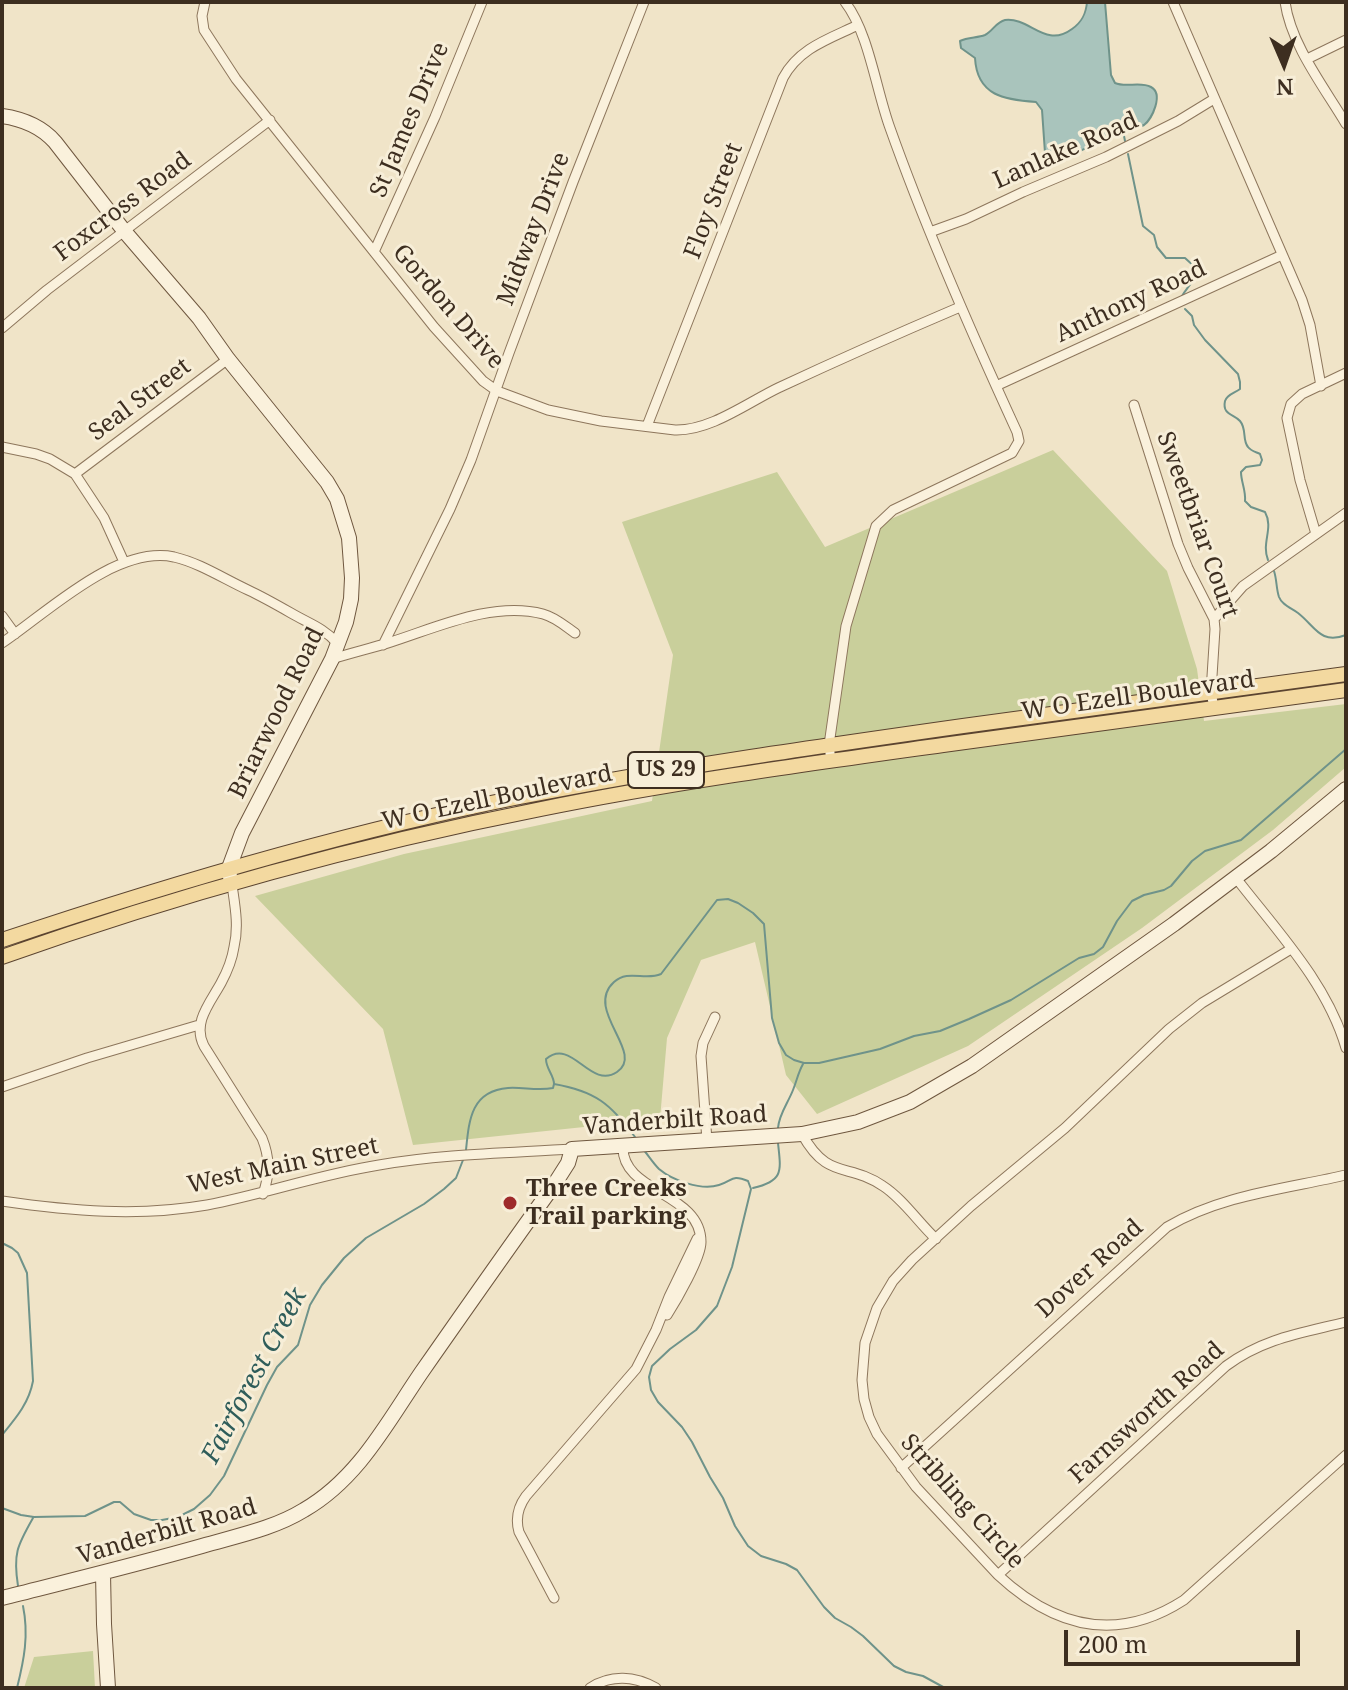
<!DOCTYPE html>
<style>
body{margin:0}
#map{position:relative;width:1348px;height:1690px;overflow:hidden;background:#f0e4c8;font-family:"Noto Serif",serif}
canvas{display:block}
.frame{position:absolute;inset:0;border:4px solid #3d2e20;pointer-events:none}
.north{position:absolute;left:1244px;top:24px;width:80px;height:80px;-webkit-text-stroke:6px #f7eed8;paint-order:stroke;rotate:178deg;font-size:22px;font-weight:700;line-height:32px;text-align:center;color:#3d2e20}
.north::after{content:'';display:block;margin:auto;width:28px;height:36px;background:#3d2e20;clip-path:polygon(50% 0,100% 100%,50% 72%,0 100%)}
.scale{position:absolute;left:1064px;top:1630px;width:236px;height:36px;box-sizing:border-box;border:4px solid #3d2e20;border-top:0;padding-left:10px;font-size:24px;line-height:28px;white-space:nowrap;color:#3d2e20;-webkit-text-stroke:6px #f7eed8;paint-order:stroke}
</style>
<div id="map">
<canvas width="1348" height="1690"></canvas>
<div class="frame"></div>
<div class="north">N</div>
<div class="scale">200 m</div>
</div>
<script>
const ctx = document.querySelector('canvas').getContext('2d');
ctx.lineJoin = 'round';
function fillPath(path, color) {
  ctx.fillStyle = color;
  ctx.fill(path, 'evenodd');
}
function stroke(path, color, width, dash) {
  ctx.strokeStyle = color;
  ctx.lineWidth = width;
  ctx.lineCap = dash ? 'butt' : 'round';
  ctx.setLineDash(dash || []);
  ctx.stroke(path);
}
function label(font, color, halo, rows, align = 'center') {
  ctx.font = font + ' "Noto Serif",serif';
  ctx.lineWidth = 6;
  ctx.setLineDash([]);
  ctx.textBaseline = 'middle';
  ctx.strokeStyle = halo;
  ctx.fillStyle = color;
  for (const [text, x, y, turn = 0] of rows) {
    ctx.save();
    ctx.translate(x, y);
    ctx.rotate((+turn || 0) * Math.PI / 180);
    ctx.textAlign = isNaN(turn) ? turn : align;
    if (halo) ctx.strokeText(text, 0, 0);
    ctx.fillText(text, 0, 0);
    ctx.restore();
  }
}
fillPath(new Path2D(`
 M1053 450 1167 571 1197 669 1204 721 1346 704V767L1273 830 1142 928 968 1046 817 1114 786 1075 755 942 701 960 667 1038 660 1119 413 1145 383 1029 255 896 404 854 652 801 673 655 622 522 777 472 825 547Z
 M93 1651 95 1688H24L34 1657Z`), '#c9cf9b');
const water = new Path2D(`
 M1087 2H1105L1111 75 1115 83C1126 88 1140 81 1151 87 1164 94 1152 119 1144 125 1136 129 1128 130 1120 133 1098 141 1078 154 1056 160L1045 153 1042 110 1036 102C1005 100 977 96 975 58L961 48 960 41C968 37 977 38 985 35 993 31 996 22 1005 20 1030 17 1045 49 1072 29 1082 22 1086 14 1087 2Z`);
fillPath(water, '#a9c4bc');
stroke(water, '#6f938a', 2);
stroke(new Path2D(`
 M1123 131 1125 141
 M1128 154 1143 226 1154 235 1157 247 1166 258H1185L1196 268C1196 280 1188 286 1182 296
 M1185 309 1192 316 1194 325 1205 340 1238 374 1240 382V389C1235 393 1227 394 1225 401 1222 415 1234 414 1240 421 1247 429 1242 440 1248 447 1251 451 1256 452 1260 454L1262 460 1260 465 1246 467 1241 472C1241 482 1246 490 1245 501L1251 507 1265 512C1274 528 1261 543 1268 560
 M1274 571C1277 580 1276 588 1279 597 1282 605 1291 608 1298 613 1315 626 1320 645 1346 635
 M554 1084C554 1075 546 1069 546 1059 572 1037 590 1090 617 1072 646 1053 583 1010 614 982 628 969 645 981 661 974L717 900 728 899 738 903 753 913 764 924 772 1018 779 1043 786 1055 794 1060 804 1063H819L880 1049 914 1036 940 1031 969 1019 1011 1000 1079 958 1094 954 1103 947 1117 921 1132 901 1144 895 1164 890 1171 886 1192 861 1205 851 1241 840 1346 749
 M778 1128C779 1114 788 1103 793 1090 797 1080 798 1073 803 1064
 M643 1149C648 1155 653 1163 659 1169 672 1180 701 1191 719 1185 733 1181 731 1174 748 1181L751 1189 732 1267 717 1306 696 1330 670 1349 652 1366 649 1377 651 1390 658 1402 682 1427 692 1442 710 1477 723 1498 735 1526 748 1546 761 1556 786 1564 797 1570 824 1607 835 1618 851 1627 863 1636 894 1666 906 1672 923 1676 945 1688
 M466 1150C469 1120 471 1091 508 1088 523 1087 538 1091 553 1088L554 1084C595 1091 611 1104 635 1137
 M753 1188C784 1181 781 1171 778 1143
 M2 1243 12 1248 18 1253 27 1273 33 1381C29 1403 16 1418 2 1435
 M2 1508 21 1515 34 1517 85 1516 114 1502H120L134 1514 151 1520H162L178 1517 194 1509 210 1495 224 1476 267 1385 277 1367 298 1345 310 1305 322 1285 344 1258 366 1238 424 1204 444 1189 456 1178 463 1160
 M18 1586C13 1554 17 1546 33 1518
 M17 1688C24 1660 29 1635 23 1606`), '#6f938a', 2);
const street = new Path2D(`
 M205 2 202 16 204 30 236 79 434 327 483 381 497 391 548 410 601 421 675 430C710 431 747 403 778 388 838 360 899 333 960 307
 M1173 2 1302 300 1310 325 1321 386
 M1285 2C1291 45 1324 87 1346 124
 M1307 59 1346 40
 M930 232 966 219 1023 192 1106 157 1178 121 1214 99
 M374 252 435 117 482 2
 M2 328 47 290 270 120
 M996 386 1282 255
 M1134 405 1178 544 1188 568 1214 619 1215 629 1211 692 1214 708
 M647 426 783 78C799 48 829 39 858 25
 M2 447 36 454 50 459 75 474 104 518 124 562
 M75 474 228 359
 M1316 534 1300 480 1287 418 1291 404 1302 394 1346 373
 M2 616 15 634
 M1214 619 1243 586 1346 513
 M2 643C47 613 116 545 174 557 200 563 224 579 248 590 263 597 277 605 291 613 308 623 324 628 337 643
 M383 645 450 509 471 460 509 353 573 182 644 2
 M332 659C351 653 372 648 391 642 438 627 493 601 543 614 555 617 565 626 575 633
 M831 761 829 745 846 626 876 526 893 510 1012 453 1019 441 1017 432C971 332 927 232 890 128 876 90 869 33 845 2
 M1236 878C1277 931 1327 983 1346 1048
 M232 885C235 906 239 926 234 947 232 960 227 972 221 983 210 1003 192 1023 204 1046L262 1138C270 1158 270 1174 263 1194
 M1291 949 1202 1003 1169 1029 1065 1128 971 1206 912 1260 893 1281 877 1308 865 1343 862 1380 864 1399 869 1417 877 1434 916 1487 998 1575C1054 1627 1116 1644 1184 1600L1346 1455
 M2 1087 87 1058 199 1025
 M802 1134C828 1181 848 1162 883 1186 903 1199 918 1222 936 1239
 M707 1141 701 1056 703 1043 715 1017
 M623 1146C621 1193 701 1192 701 1242 701 1258 676 1301 667 1315
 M2 1201C71 1211 138 1217 207 1205 265 1194 321 1174 379 1165 442 1154 508 1153 572 1149
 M901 1468 1167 1227C1221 1195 1285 1189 1346 1175
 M998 1575 1226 1366C1264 1338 1302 1333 1346 1322
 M554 1598 519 1532C515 1518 518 1507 526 1496L636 1369 656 1330 669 1297 697 1239 700 1236
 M590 1688C611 1674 635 1676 656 1688`);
const secondary = new Path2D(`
 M2 116C23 119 41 126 55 142L125 232 199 318 228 359 327 482 337 499 349 538 352 578 351 599 346 622 332 659 242 833 229 868 230 877
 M103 1573 104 1624 108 1688
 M2 1598C69 1581 135 1565 202 1546 236 1536 273 1529 304 1510 358 1479 387 1423 421 1373 465 1310 509 1247 554 1185L568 1163 572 1149 802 1134 858 1122 910 1102 972 1066 1174 924 1271 851 1346 789`);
const primary = new Path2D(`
 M2 940C172 883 344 832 520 797 667 768 815 747 963 726 1091 709 1218 691 1346 674
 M2 957C177 895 358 845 541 809 674 782 808 764 943 745 1077 727 1212 708 1346 690`);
stroke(street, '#8d765c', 11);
stroke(secondary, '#6f573f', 16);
stroke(primary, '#5b4430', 16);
stroke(street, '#faf1dc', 9);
stroke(secondary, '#faf1dc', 14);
stroke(primary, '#f3d9a0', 14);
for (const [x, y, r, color] of [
 [510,1203,8,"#9e2a2b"]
]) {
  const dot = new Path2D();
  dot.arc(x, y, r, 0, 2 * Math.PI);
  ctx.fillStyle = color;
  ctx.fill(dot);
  stroke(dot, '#f7eed8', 3);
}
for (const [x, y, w] of [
 [666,770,76]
]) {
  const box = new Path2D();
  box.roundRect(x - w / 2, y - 18, w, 36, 6);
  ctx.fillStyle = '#f7eed8';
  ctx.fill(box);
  stroke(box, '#3d2e20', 2);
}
label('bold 22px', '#3d2e20', null, [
 ["US 29",666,770]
]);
label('24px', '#3d2e20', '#f7eed8', [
 ["St James Drive",410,120,-67],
 ["Lanlake Road",1066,151,-24],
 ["Floy Street",714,201,-69],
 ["Foxcross Road",123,207,-37],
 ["Midway Drive",534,229,-69],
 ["Anthony Road",1131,302,-25],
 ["Gordon Drive",448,307,49],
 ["Seal Street",140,400,-37],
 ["Sweetbriar Court",1197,525,70],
 ["W O Ezell Boulevard",1138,696,-8],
 ["Briarwood Road",277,713,-64],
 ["W O Ezell Boulevard",497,798,-12],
 ["Vanderbilt Road",675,1121,-4],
 ["West Main Street",283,1166,-12],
 ["Dover Road",1090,1269,-42],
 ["Farnsworth Road",1147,1413,-42],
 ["Stribling Circle",962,1502,48],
 ["Vanderbilt Road",167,1532,-16]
]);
label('bold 24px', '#3d2e20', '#f7eed8', [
 ["Three Creeks",526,1189],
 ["Trail parking",526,1217]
], 'left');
label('italic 26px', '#2f5d5a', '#f7eed8', [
 ["Fairforest Creek",255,1376,-62]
]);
</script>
